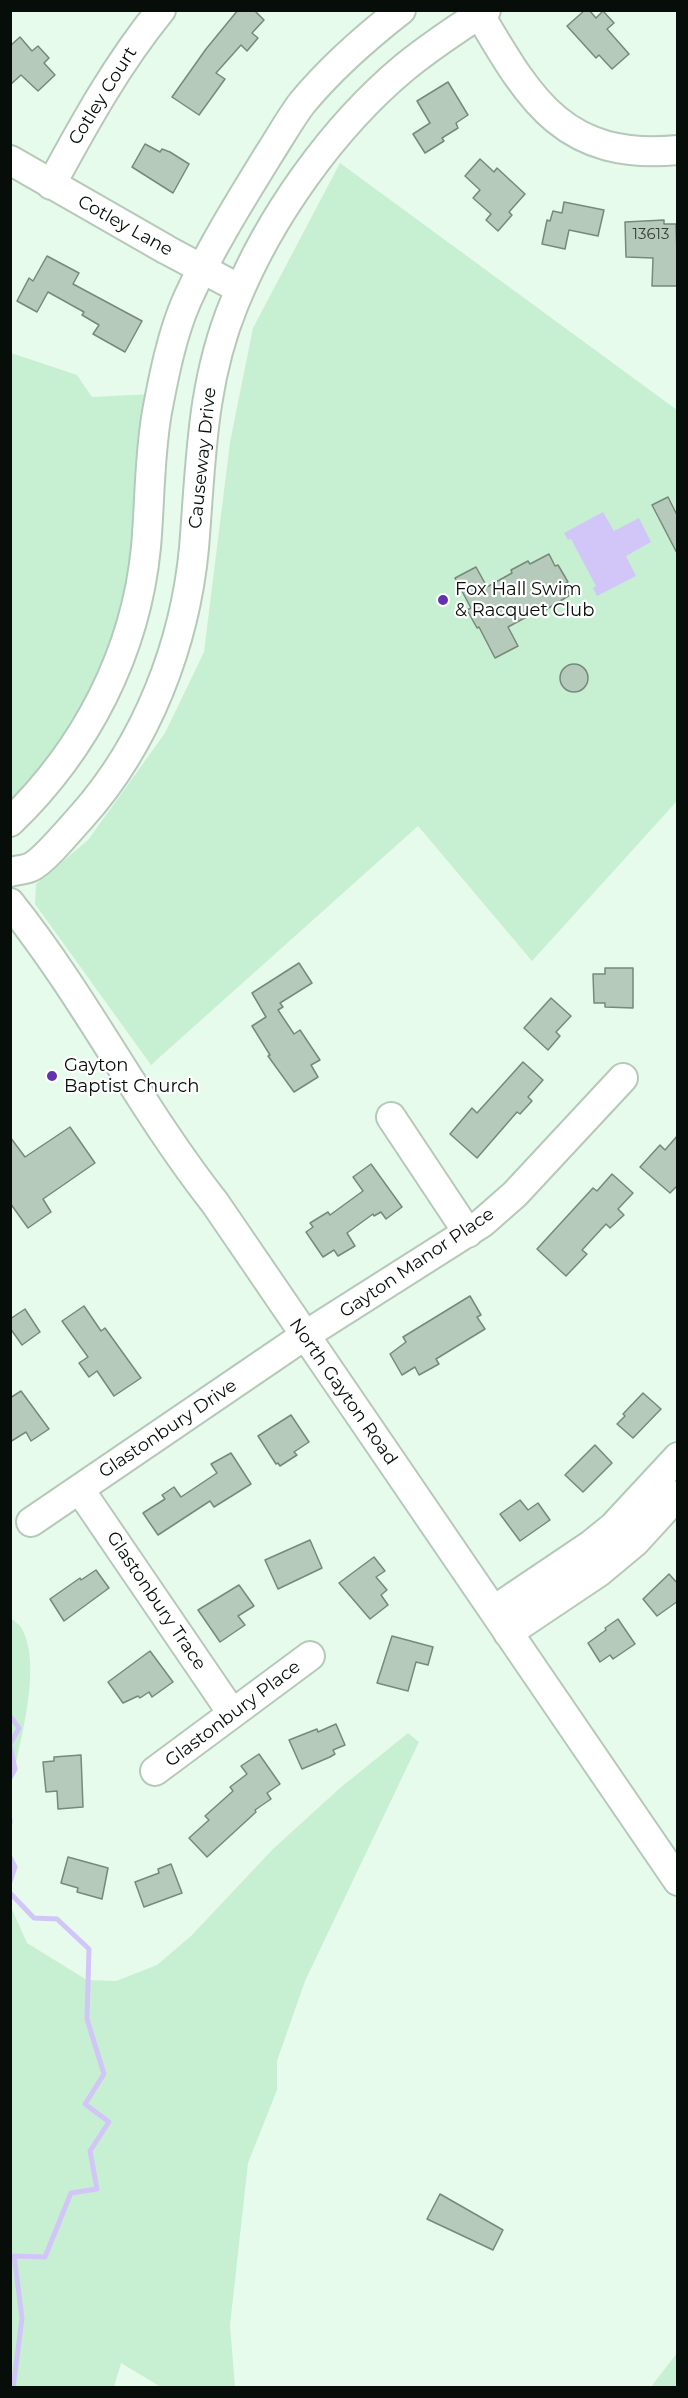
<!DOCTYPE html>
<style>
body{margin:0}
#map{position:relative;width:688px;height:2398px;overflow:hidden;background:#e6fbeb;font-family:Montserrat,sans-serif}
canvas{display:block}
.frame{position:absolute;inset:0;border:12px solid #070e09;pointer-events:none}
</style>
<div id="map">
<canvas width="688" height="2398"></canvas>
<div class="frame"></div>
</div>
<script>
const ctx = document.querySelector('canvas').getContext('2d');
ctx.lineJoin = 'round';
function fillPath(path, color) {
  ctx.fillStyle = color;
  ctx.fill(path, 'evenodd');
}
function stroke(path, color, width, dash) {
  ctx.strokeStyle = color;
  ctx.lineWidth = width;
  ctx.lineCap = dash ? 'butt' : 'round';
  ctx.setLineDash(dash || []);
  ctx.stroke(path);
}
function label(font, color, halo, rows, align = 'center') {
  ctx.font = font + ' Montserrat,sans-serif';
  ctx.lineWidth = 4.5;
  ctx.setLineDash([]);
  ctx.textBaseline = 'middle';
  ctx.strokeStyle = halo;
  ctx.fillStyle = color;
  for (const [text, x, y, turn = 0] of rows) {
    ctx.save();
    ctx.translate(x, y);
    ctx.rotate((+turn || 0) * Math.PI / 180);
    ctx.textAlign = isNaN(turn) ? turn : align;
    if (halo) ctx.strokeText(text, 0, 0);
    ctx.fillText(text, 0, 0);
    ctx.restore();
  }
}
fillPath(new Path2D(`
 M340 163 677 410V801L532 961 418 826 151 1065 35 904 36 884 88 840 165 733 204 652 230 442 253 328Z
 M11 353 77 375 92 397 152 394 142 490 115 652 76 733 11 811Z
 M11 1618C15 1622 21 1625 23 1631 42 1669 19 1745 11 1786Z
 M408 1733 419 1742 305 1981 277 2061V2090L248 2163 230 2325 235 2387H161L121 2363 114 2387H11V1907L27 1943 87 1980 116 1981 157 1965 191 1936 273 1849 340 1788Z
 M677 2353V2387H652L653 2384Z`), '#c7f0d2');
fillPath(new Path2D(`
 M603 512 614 531 639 518 651 542 626 556 636 576 597 596 593 588 596 586 571 539 568 540 564 533Z`), '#d2c6f9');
stroke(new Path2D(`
 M10 1716 19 1728 10 1744
 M10 1746 15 1769 10 1778
 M10 1820V1823
 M10 1857 15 1867 10 1882
 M10 1893 34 1918 57 1919 89 1949 87 2019 104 2074 85 2104 109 2122 90 2151 97 2189 71 2193 45 2257 14 2256 22 2318 13 2388`), '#d2c6f9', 5);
const building = new Path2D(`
 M238 10H254L264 20 252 33 258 38 247 51 241 45 216 73 225 79 199 115 172 97 206 49Z
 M585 10H589L596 18 603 11 614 23 607 29 629 54 612 69 599 55 596 58 567 26Z
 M20 37 32 51 38 46 49 58 44 63 55 75 38 91 21 75 10 85V46Z
 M448 82 468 115 456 123 458 128 442 138 444 141 425 153 413 134 430 123 417 101Z
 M145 144 160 152 162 149 170 152 189 164 173 193 132 167Z
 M480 159 494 172 497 168 525 194 509 212 512 215 498 231 486 220 491 214 473 198 480 190 465 176Z
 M564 202 604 210 598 236 569 230 565 249 542 244 547 220 550 221 553 211 562 213Z
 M664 220V224H676L678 286H652L653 258 626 257 625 222Z
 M47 256 79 273 73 284 142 321 125 352 93 334 99 325 82 315 84 312 48 292 37 312 17 301 29 278 33 281Z
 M668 497 678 517V555L652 505Z
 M549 554 555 566 558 565 568 582 564 584 570 595 534 617 532 614 508 627 518 646 495 658 479 627 477 628 467 610 471 608 455 578 476 567 487 587 512 573 511 570 528 561 530 564Z
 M560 678a14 14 0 1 1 28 0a14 14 0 1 1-28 0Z
 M299 963 312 983 280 1003 283 1007 278 1010 294 1034 300 1030 320 1060 311 1065 318 1077 294 1092 268 1056 270 1055 252 1026 266 1017 252 993Z
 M605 968H633V1008L605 1007V1003H594L593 974H605Z
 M551 998 571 1016 556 1032 560 1036 548 1050 524 1028Z
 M523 1062 543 1080 528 1097 532 1101 520 1114 517 1112 477 1158 450 1134 472 1108 477 1113Z
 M70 1127 95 1163 43 1199 51 1212 28 1228 10 1203V1137L25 1157Z
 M678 1135V1185L670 1193 640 1167 660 1145 665 1150Z
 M371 1164 402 1207 386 1219 381 1212 374 1216 373 1214 347 1233 355 1246 338 1256 334 1250 323 1257 306 1232 313 1227 310 1223 328 1212 330 1215 363 1191 353 1177Z
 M612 1174 633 1193 618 1209 624 1215 610 1228 606 1224 582 1250 587 1254 566 1276 537 1249 593 1188 597 1191Z
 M470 1296 481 1315 477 1317 485 1329 436 1359 439 1364 419 1375 415 1367 402 1375 390 1354 406 1342 403 1337Z
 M84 1306 101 1331 105 1328 141 1378 114 1396 97 1371 89 1377 79 1363 88 1357 62 1321Z
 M25 1309 40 1332 22 1345 10 1328V1319Z
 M21 1391 49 1429 31 1441 26 1432 10 1442V1398Z
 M643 1393 661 1409 633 1438 617 1424 625 1416 623 1414Z
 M291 1415 309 1442 294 1452 297 1455 280 1466 278 1463 276 1464 258 1436Z
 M595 1445 612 1463 583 1492 565 1475Z
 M231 1453 251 1484 214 1507 210 1501 158 1535 143 1513 165 1499 162 1495 174 1487 181 1497 217 1473 211 1464Z
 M520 1500 528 1510 538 1503 550 1520 520 1541 500 1514Z
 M310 1540 322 1568 278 1589 265 1560Z
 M374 1557 385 1571 376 1577 387 1590 381 1595 388 1605 370 1619 339 1583Z
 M96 1570 109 1588 64 1621 50 1599 80 1578 81 1580Z
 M669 1574 678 1584V1601L657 1616 643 1599Z
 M239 1585 254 1606 238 1616 245 1625 220 1642 198 1610Z
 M618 1619 635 1644 613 1659 610 1655 600 1662 588 1643 606 1630 605 1628Z
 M392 1636 433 1647 428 1665 416 1662 408 1691 377 1683Z
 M150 1651 173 1682 152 1697 149 1692 140 1698 138 1696 123 1703 108 1682Z
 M336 1724 345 1745 333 1750 335 1754 330 1757 302 1769 289 1740 317 1729 318 1732Z
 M259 1754 280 1784 267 1793 271 1799 255 1810 256 1812 207 1857 189 1838 209 1820 205 1816 233 1791 230 1787 247 1774 241 1766Z
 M81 1755 83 1807 58 1809 57 1791 46 1792 43 1762 54 1761V1757Z
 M68 1857 108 1868 102 1899 77 1892 78 1888 61 1883Z
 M171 1864 182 1893 144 1907 135 1882 159 1873 158 1869Z
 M440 2194 503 2230 493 2250 427 2219Z`);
fillPath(building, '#b6cabc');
stroke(building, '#76897b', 1.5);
const minor = new Path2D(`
 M477 10C529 98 562 161 678 150
 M10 160 167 250 240 289
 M51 185C84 124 117 64 161 10
 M10 822C86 749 136 652 146 547 150 502 149 457 157 412 164 375 172 334 187 300 210 249 240 201 269 154 280 137 290 119 302 103 331 68 365 38 401 10
 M10 872C17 870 25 870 31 867 44 861 71 828 82 816 147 743 185 644 194 548 201 463 201 384 234 304 269 217 333 127 405 67 431 46 458 28 486 10
 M10 903C86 998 140 1108 215 1203L678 1881
 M391 1117 468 1233
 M80 1490 232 1713
 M31 1522 304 1336 482 1223 515 1194 623 1078
 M494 1610 592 1544 613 1527 678 1457
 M508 1633 599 1572 635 1542 678 1495
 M155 1771 310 1656`);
stroke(minor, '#b5c9ba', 32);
stroke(minor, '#fff', 28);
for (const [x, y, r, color] of [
 [443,600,6,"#6134ac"],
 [52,1076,6,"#6134ac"]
]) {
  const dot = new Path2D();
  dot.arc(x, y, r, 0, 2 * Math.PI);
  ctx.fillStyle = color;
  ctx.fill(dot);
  stroke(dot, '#fff', 2);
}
label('15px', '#333d36', null, [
 ["13613",651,235]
]);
label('18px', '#070e09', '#fff', [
 ["Cotley Court",103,96,-58],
 ["Cotley Lane",125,226,29],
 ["Causeway Drive",203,458,-84],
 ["Gayton Manor Place",417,1263,-34],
 ["North Gayton Road",343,1392,55],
 ["Glastonbury Drive",168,1429,-34],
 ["Glastonbury Trace",156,1601,56],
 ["Glastonbury Place",233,1714,-37]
]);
label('18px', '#070e09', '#fff', [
 ["Fox Hall Swim",455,590],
 ["& Racquet Club",455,611],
 ["Gayton",64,1066],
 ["Baptist Church",64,1087]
], 'left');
</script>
